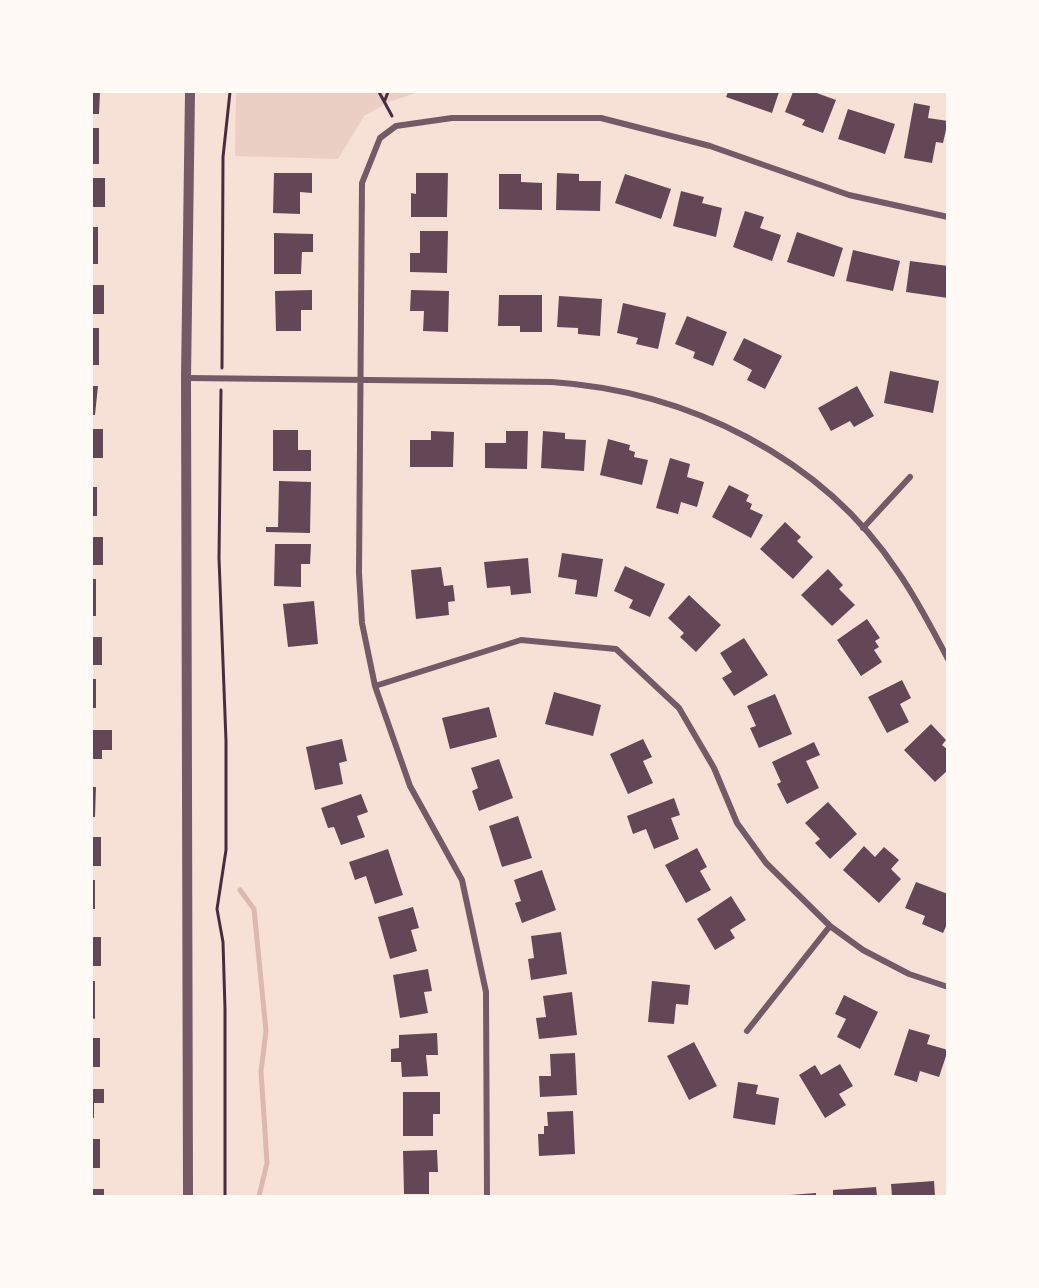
<!DOCTYPE html>
<style>
body{margin:0}
#map{position:relative;width:1039px;height:1288px;overflow:hidden;background:#f7e1d7;font-family:"Varela Round",sans-serif}
canvas{display:block}
.frame{position:absolute;inset:0;border:93px solid #fffaf5;pointer-events:none}
</style>
<div id="map">
<canvas width="1039" height="1288"></canvas>
<div class="frame"></div>
</div>
<script>
const ctx = document.querySelector('canvas').getContext('2d');
ctx.lineJoin = 'round';
function fillPath(path, color) {
  ctx.fillStyle = color;
  ctx.fill(path, 'evenodd');
}
function stroke(path, color, width, dash) {
  ctx.strokeStyle = color;
  ctx.lineWidth = width;
  ctx.lineCap = dash ? 'butt' : 'round';
  ctx.setLineDash(dash || []);
  ctx.stroke(path);
}
fillPath(new Path2D(`
 M236 92H419L389 102 364 116 338 159 235 156Z`), '#ebcfc5');
stroke(new Path2D(`
 M240 890 254 909 266 1031 261 1071 267 1163 259 1196`), '#dcb8b0', 5);
fillPath(new Path2D(`
 M92 92H100L99 114H92Z
 M728 92H779L772 113 726 97Z
 M793 92H814L836 100 823 133 802 125 805 120 785 112Z
 M914 103 930 106 928 118 948 121 943 143 936 142 932 163 904 158Z
 M848 109 895 124 885 154 838 139Z
 M92 128H99V164H92Z
 M274 173H312V193L300 192V214L273 213Z
 M416 173H448L447 217H411V193L416 194Z
 M557 173 579 174V181H601L600 211 556 210Z
 M499 174H521V182L542 183V210L499 209Z
 M625 174 671 189 661 219 615 203Z
 M92 178H105V207H92Z
 M681 191 704 197 702 203 722 208 716 237 673 226Z
 M745 211 764 217 760 228 781 235 772 261 733 247Z
 M92 227H98V264H92Z
 M420 231H448L447 273 410 272V253H420Z
 M797 232 843 248 834 277 787 262Z
 M274 233 313 234V252H302L301 274H274Z
 M853 250 900 261 893 291 846 281Z
 M910 261 948 266V298L906 292Z
 M92 285H104V314H92Z
 M312 290V310H301V331H276L275 291Z
 M411 290 449 291 448 332 423 331 424 311H410Z
 M499 295H542V332H520V326H498Z
 M559 296 602 299 600 336 578 334V328L557 327Z
 M623 303 666 313 658 349 636 344 638 338 617 333Z
 M687 316 727 332 713 366 693 358 695 352 675 344Z
 M92 328H99V365H92Z
 M744 338 782 356 765 389 747 380 752 370 733 360Z
 M890 371 939 381 933 413 884 403Z
 M92 386H98L95 415H92Z
 M857 386 874 416 854 427 850 421 831 431 818 408Z
 M92 429H103V458H92Z
 M273 430H298V450H311V471H273Z
 M431 431 454 432 453 467H410V440H431Z
 M506 431H528L527 469 485 468V443H506Z
 M543 431 565 433V439L586 440 584 471 541 468Z
 M608 439 630 445 629 450 635 452 634 457 648 460 642 485 600 475Z
 M670 458 690 464 687 477 704 482 697 507 681 502 678 514 656 508Z
 M279 481 311 482 310 533 266 532V527H278Z
 M729 485 749 495 746 501 752 504 750 509 763 515 751 538 712 517Z
 M92 487H97V516H92Z
 M785 522 801 537 797 541 813 557 793 579 760 549Z
 M92 537H103V565H92Z
 M275 544H311L310 564H301V587L274 586Z
 M562 553 603 559 597 597 575 594 577 580 558 577Z
 M528 558 531 593 511 595 510 586 487 588 484 562Z
 M625 566 665 584 650 617 629 608 633 600 614 591Z
 M441 567 444 586 453 585 455 601 448 602 449 615 416 619 411 570Z
 M828 569 843 585 839 589 855 605 832 626 801 595Z
 M92 579H96V616H92Z
 M689 595 721 625 696 652 680 637 684 633 668 618Z
 M314 601 318 644 288 647 283 604Z
 M867 619 880 638 875 641 879 647 874 650 882 662 861 676 837 640Z
 M92 637H102V665H92Z
 M744 638 768 675 734 696 722 678 732 672 720 653Z
 M92 679H96V708H92Z
 M902 680 911 698 900 704 909 722 887 733 868 697Z
 M554 692 601 705 593 736 545 724Z
 M775 694 792 734 759 748 750 728 756 726 747 706Z
 M489 707 497 737 450 749 442 718Z
 M931 724 946 740 942 745 948 750V770L935 782 904 750Z
 M92 730H112V750H102V759H92Z
 M342 739 347 761 339 763 343 784 315 790 306 747Z
 M643 739 652 757 643 761 653 783 628 794 610 754Z
 M814 742 820 755 806 761 819 788 787 804 777 784 781 782 772 762Z
 M499 759 513 798 479 811 472 791 478 788 471 768Z
 M92 787H96L95 817H92Z
 M361 794 368 812 357 816 365 837 341 845 334 827 328 828 321 808Z
 M674 798 680 815 671 818 679 839 654 849 646 829 633 834 627 816Z
 M828 802 857 834 830 859 815 843 820 839 805 823Z
 M518 816 532 858 502 867 489 826Z
 M92 837H101V866H92Z
 M864 846 875 857 884 847 899 860 891 869 901 879 879 903 843 870Z
 M697 848 707 867 700 871 711 890 686 903 665 865Z
 M388 849 403 895 375 904 366 876 355 880 349 862Z
 M542 870 556 910 522 923 515 903 521 901 514 880Z
 M92 880H95V909H92Z
 M916 882 948 894V922L943 933 922 924 925 916 905 908Z
 M731 896 746 920 730 930 735 938 715 950 697 919Z
 M413 907 419 928 411 930 417 951 390 959 378 917Z
 M561 932 567 974 531 980 528 959 534 958 531 936Z
 M92 937H101V966H92Z
 M428 969 432 991 424 992 428 1013 400 1018 393 975Z
 M92 981H95V1019L92 1018Z
 M652 981 690 985 688 1005 676 1004 674 1024 648 1022Z
 M572 992 577 1035 539 1039 536 1018 546 1017 543 996Z
 M844 995 878 1012 860 1049 837 1037 846 1019 835 1014Z
 M909 1029 930 1035 927 1044 948 1050 939 1077 920 1071 917 1082 894 1075Z
 M437 1033 438 1055H426L428 1076 402 1077 401 1062H391V1049L399 1048V1035Z
 M92 1038H100V1067H92Z
 M694 1042 717 1086 689 1100 667 1056Z
 M575 1053 577 1095 540 1097 539 1076H551L550 1054Z
 M840 1064 853 1086 839 1094 846 1105 825 1118 799 1075 815 1065 821 1075Z
 M738 1082 758 1085 756 1094 779 1098 775 1125 733 1118Z
 M92 1089H104V1103H94V1118H92Z
 M403 1092H440V1114H433V1136H403Z
 M573 1111 575 1154 539 1156 538 1134H544V1126H548L547 1112Z
 M92 1139H100V1168H92Z
 M437 1150 438 1172H429V1194H404L403 1151Z
 M934 1181 935 1196H892L891 1184Z
 M876 1187 877 1196H833V1190Z
 M92 1189H104V1196H92Z
 M816 1193V1196H790V1195Z`), '#644757');
stroke(new Path2D(`
 M379 92 392 116
 M385 100 388 92
 M222 368 223 157 230 92
 M221 390 219 558 226 741V850L217 909 223 942 225 1009V1196`), '#4a2c40', 3);
stroke(new Path2D(`
 M186 378 552 382C687 391 822 457 898 572 917 599 932 629 948 659
 M863 528 910 477
 M375 686 521 640 616 649 679 708 714 768 737 823 766 863 830 926 863 950 909 974 948 987
 M747 1031 830 926
 M487 1196 486 992 462 880 410 786 375 686 362 623 359 573 362 183 380 138 396 126 452 118H601L710 146 849 195 948 217`), '#755966', 6);
stroke(new Path2D(`
 M188 1196 186 378 190 92`), '#755966', 10);
</script>
